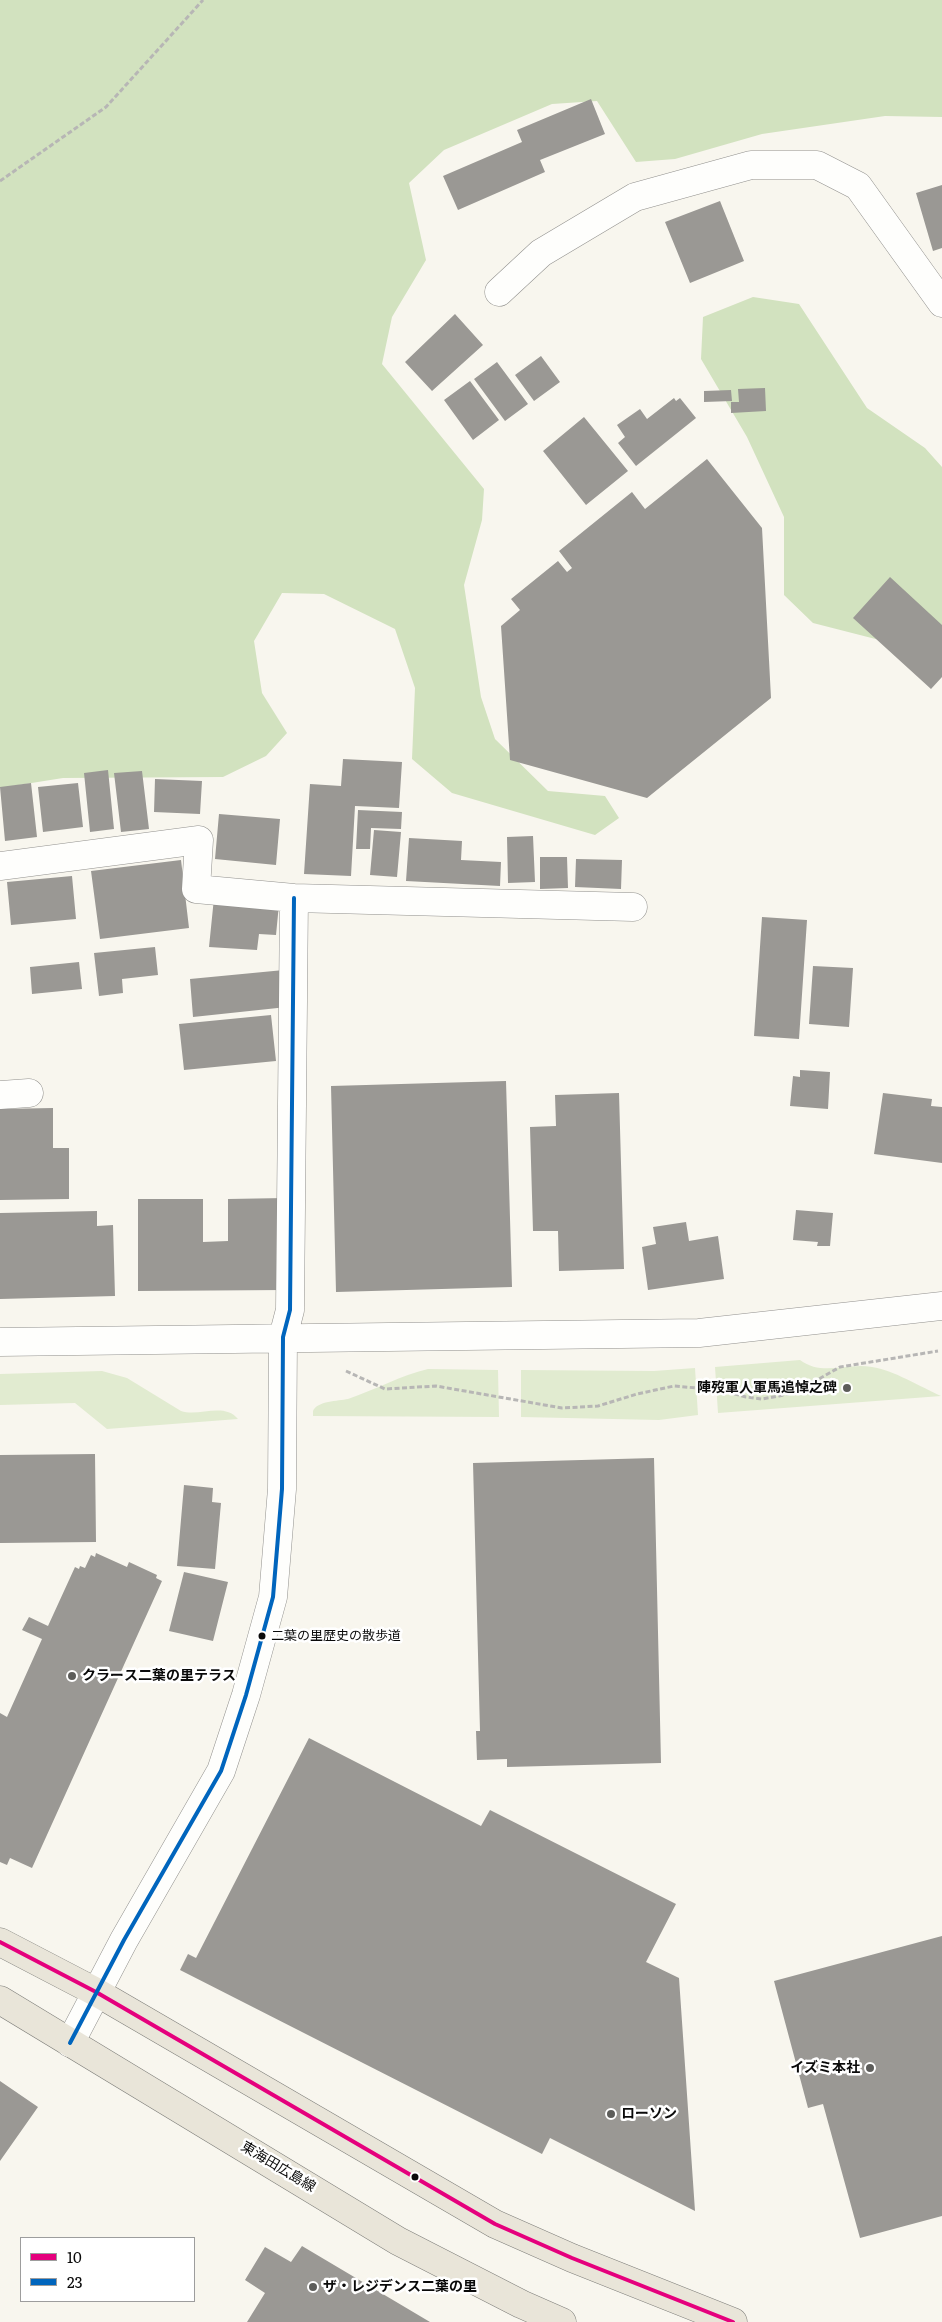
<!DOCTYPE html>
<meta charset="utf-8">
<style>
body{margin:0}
#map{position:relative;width:942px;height:2322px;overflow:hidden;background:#f8f6ee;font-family:Literata,serif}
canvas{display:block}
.legend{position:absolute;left:20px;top:2237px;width:175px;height:65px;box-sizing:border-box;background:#fff;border:1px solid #9d9d9d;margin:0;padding:6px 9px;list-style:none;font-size:15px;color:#0a0a0a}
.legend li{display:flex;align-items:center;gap:10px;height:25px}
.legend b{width:25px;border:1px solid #9d9d9d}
</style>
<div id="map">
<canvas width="942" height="2322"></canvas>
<ul class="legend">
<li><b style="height:6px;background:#e5007d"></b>10</li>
<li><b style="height:6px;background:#0065bd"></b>23</li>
</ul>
</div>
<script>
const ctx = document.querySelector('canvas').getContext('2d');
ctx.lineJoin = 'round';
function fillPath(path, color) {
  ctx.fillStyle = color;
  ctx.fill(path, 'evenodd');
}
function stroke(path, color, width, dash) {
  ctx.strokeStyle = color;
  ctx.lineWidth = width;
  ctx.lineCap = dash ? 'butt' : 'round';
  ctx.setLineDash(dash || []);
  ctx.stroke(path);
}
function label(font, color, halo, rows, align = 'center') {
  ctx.font = font + ' Literata,"Noto Sans JP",serif';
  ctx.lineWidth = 5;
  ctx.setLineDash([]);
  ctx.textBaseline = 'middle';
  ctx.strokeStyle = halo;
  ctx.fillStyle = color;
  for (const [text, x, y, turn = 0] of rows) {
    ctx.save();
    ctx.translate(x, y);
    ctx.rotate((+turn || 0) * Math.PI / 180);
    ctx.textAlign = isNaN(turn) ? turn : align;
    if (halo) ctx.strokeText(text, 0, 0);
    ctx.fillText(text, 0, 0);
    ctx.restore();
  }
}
fillPath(new Path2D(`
 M800 1360C823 1377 847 1362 872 1367 893 1370 921 1387 941 1396L718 1413 715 1367Z
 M695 1368 698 1415 659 1420 521 1417V1370L654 1371Z
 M428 1369 498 1370 499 1417 313 1416V1411C317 1401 338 1401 348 1399 375 1390 401 1375 428 1369Z
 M102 1371 127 1378 181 1411C199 1417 224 1402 238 1419L107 1429 75 1403 0 1405V1374Z`), '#e1ebd0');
fillPath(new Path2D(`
 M0 0H942V117L885 116 762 134 675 159 636 162 597 101 552 104 444 150 409 183 426 260 392 317 382 364 484 489 482 520 464 585 481 697 495 739 548 791 605 796 619 818 595 835 452 793 412 759 415 688 395 629 324 594 282 593 254 641 262 693 287 733 266 756 223 777 63 778 0 788Z
 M753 297 799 304 867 408 925 448 942 467V656L813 623 784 595V517L747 437 701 359 703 317Z`), '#d2e2bf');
fillPath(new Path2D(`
 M591 99 605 134 540 160 545 172 458 210 443 176 522 142 517 130Z
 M942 185V248L933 251 916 193Z
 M720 201 744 261 690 283 665 222Z
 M455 314 483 345 432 391 405 362Z
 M541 356 560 382 534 401 515 375Z
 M497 362 528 404 505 421 474 379Z
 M470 381 499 420 473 440 444 400Z
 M765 388 766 411 731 413V402H739L738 389Z
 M731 390 732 401 704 402V391Z
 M674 398 676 401 680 398 696 418 636 466 618 443 625 437 617 425 640 409 647 419Z
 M584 417 628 471 586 505 543 451Z
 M707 459 762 528 771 698 647 798 510 760 501 626 520 610 511 599 558 561 567 572 572 568 559 551 632 492 645 509Z
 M890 577 942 625V677L931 689 853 618Z
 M343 759 402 762 399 808 355 806 351 876 304 874 310 784 341 786Z
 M108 770 114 829 90 832 84 773Z
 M142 771 149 829 121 832 114 773Z
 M155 779 202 781 200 814 154 812Z
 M31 783 37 837 5 841 0 787Z
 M78 783 83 827 43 832 38 787Z
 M358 810 402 812 401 829 371 828 370 849H356Z
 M219 814 280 819 276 865 215 859Z
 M374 830 401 832 397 877 370 875Z
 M533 836 535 882 508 883 507 837Z
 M409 838 462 841 461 860 501 862 500 886 406 881Z
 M540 857H567L568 888 540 889Z
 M576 859 622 860 621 889 575 887Z
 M181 860 189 928 100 939 91 871Z
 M72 876 76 919 11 925 7 882Z
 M214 898 279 904 276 935 259 934 257 950 209 947Z
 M762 917 807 920 799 1039 754 1036Z
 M155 947 158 975 122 979 123 993 99 996 94 953Z
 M79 962 82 989 32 994 30 967Z
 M813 966 853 968 849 1027 809 1024Z
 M284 970 287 1007 193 1017 190 979Z
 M271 1015 276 1061 184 1070 179 1024Z
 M800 1070 830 1072 828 1109 790 1106 793 1076 800 1077Z
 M506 1081 512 1287 336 1292 331 1086Z
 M619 1093 624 1269 559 1271 558 1231H533L530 1127 556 1126 555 1095Z
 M883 1093 932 1099 931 1106 942 1107V1163L874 1154Z
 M53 1108V1148H69V1199L0 1200V1109Z
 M285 1198V1290L138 1291V1199H203V1242L228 1241V1199Z
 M796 1210 833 1213 830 1246H817L818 1242 793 1240Z
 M97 1211V1226L113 1225 115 1296 0 1299V1213Z
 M686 1222 689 1241 718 1236 724 1279 648 1290 642 1247 656 1244 653 1227Z
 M95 1454 96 1542 0 1543V1455Z
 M654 1458 661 1763 507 1767V1759L477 1760 476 1731H480L473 1463Z
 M184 1485 213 1488 212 1502 221 1503 215 1569 177 1566Z
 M96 1553 127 1567 129 1562 157 1575 156 1578 162 1581 32 1868 10 1858 7 1865 0 1862V1713L7 1717 42 1639 22 1630 29 1617 48 1626 75 1567 79 1569 80 1566 85 1568 91 1555 95 1557Z
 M184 1572 228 1582 213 1641 169 1631Z
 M309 1738 481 1826 490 1810 676 1904 646 1962 679 1978 695 2211 550 2138 542 2154 180 1970 188 1954 196 1958Z
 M942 1936V2216L860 2238 823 2104 808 2108 774 1981Z
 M0 2081 38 2107 0 2161Z
 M302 2246 430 2322H247L265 2293 245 2280 265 2247 291 2262Z`), '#9a9894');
const minor = new Path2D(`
 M499 292 541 253 635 197 751 165H817L858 186 942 303
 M0 866 199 840 196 889 294 898 633 907
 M0 1095 29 1093
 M0 1342 699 1333 942 1306
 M70 2043 124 1940 221 1771 246 1695 273 1597 282 1489 283 1337 290 1310 294 898`);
const major = new Path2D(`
 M0 1942 96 1992 495 2224 572 2258 733 2322
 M0 2000 398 2241 521 2304 562 2322`);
stroke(minor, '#91908d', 29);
stroke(major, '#7e7e7a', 29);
stroke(new Path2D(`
 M0 181 106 107 203 0
 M346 1371 385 1389 436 1386 562 1408 598 1406 637 1394 674 1386 720 1390 746 1397 762 1399 779 1396 796 1392 840 1367 938 1351`), '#b7b6b5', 3, [5, 2.5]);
stroke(minor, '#fefefc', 28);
stroke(major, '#e9e5d9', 28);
stroke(new Path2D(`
 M0 1942 96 1992 495 2224 572 2258 733 2322`), '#e5007d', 4);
stroke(new Path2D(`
 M70 2043 124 1940 221 1771 246 1695 273 1597 282 1489 283 1337 290 1310 294 898`), '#0065bd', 4);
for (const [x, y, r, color] of [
 [847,1388,5,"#5d5d5a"],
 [262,1636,4.5,"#0a0a0a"],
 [72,1676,5,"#5d5d5a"],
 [870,2068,5,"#5d5d5a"],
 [611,2114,5,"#5d5d5a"],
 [415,2177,4.5,"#0a0a0a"],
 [313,2287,5,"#5d5d5a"]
]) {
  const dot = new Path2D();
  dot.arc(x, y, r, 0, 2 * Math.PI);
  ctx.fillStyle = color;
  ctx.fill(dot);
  stroke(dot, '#fff', 2);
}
label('13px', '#0a0a0a', '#fff', [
 ["二葉の里歴史の散歩道",271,1636]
], 'left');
label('bold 14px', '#0a0a0a', '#fff', [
 ["陣歿軍人軍馬追悼之碑",837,1388,"right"],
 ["クラース二葉の里テラス",82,1676],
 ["イズミ本社",860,2068,"right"],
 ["ローソン",621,2114],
 ["ザ・レジデンス二葉の里",323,2287]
], 'left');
label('14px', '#0a0a0a', '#fff', [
 ["東海田広島線",278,2167,31]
]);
</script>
